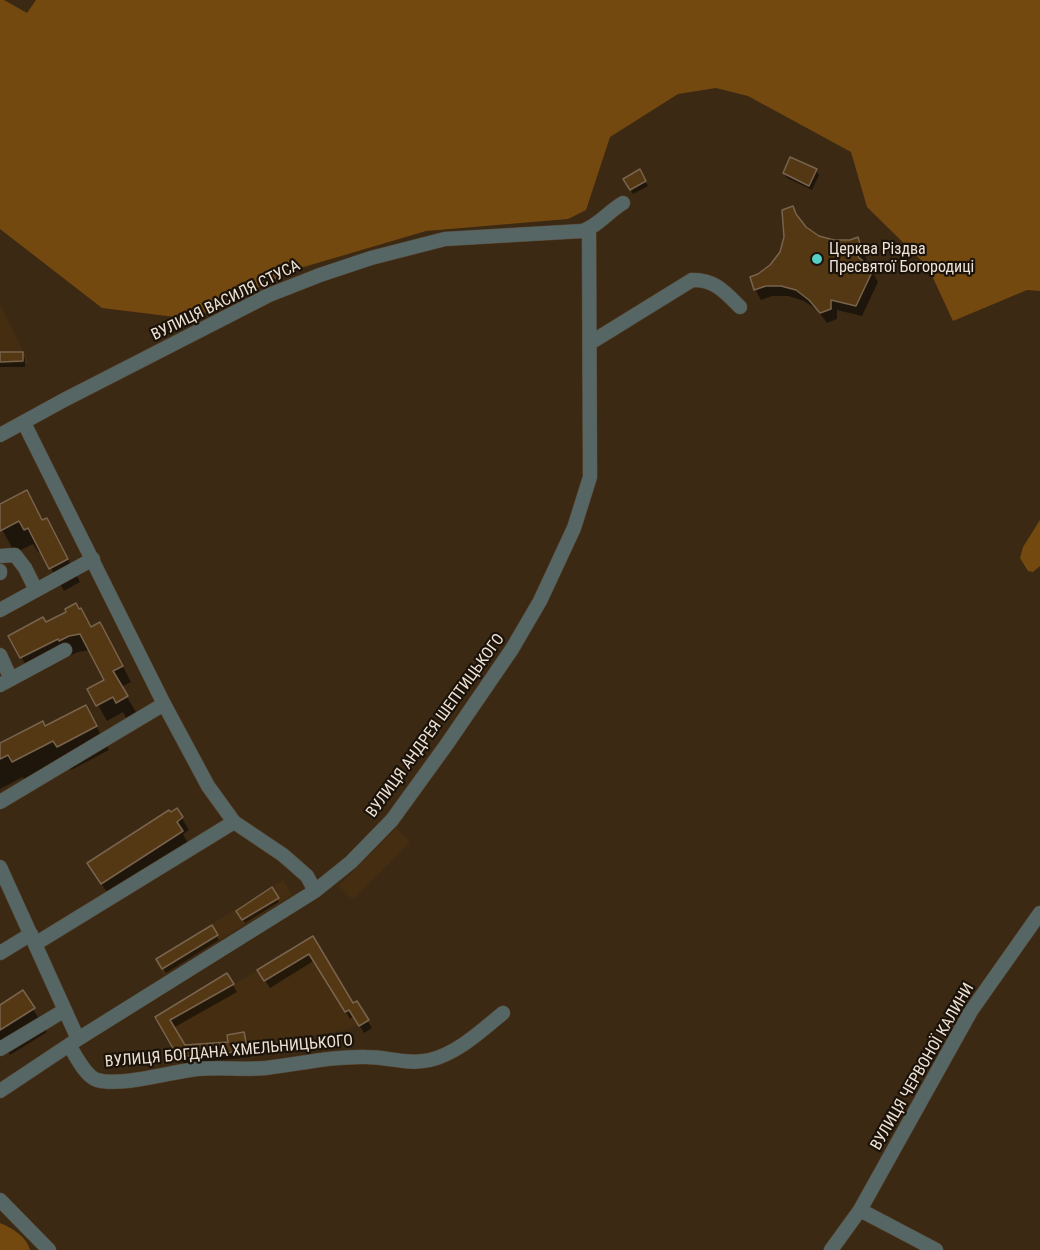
<!DOCTYPE html>
<meta charset="utf-8">
<style>
body{margin:0}
canvas{display:block;background:#3b2914}
</style>
<canvas width="1040" height="1250"></canvas>
<script>
const ctx = document.querySelector('canvas').getContext('2d');
ctx.lineJoin = 'round';
function fillPath(path, color) {
  ctx.fillStyle = color;
  ctx.fill(path, 'evenodd');
}
function stroke(path, color, width, dash) {
  ctx.strokeStyle = color;
  ctx.lineWidth = width;
  ctx.lineCap = dash ? 'butt' : 'round';
  ctx.setLineDash(dash || []);
  ctx.stroke(path);
}
function label(font, color, halo, rows, align = 'center') {
  ctx.font = font + ' "Roboto Condensed",sans-serif';
  ctx.lineWidth = 4.5;
  ctx.setLineDash([]);
  ctx.textBaseline = 'middle';
  ctx.strokeStyle = halo;
  ctx.fillStyle = color;
  for (const [text, x, y, turn = 0] of rows) {
    ctx.save();
    ctx.translate(x, y);
    ctx.rotate((+turn || 0) * Math.PI / 180);
    ctx.textAlign = isNaN(turn) ? turn : align;
    if (halo) ctx.strokeText(text, 0, 0);
    ctx.fillText(text, 0, 0);
    ctx.restore();
  }
}
fillPath(new Path2D(`
 M0 305 29 363 0 365Z
 M396 828 410 842 353 900 339 886Z
 M283 880 292 895 164 975 154 960Z
 M313 936 353 1003 357 1001 369 1020 359 1026 248 1051 178 1057 155 1017 227 973 235 984Z`), '#442d11');
fillPath(new Path2D(`
 M0 0H4L27 13 36 0H1040V291L1027 290 953 321 928 267 867 207 851 152 748 96 716 88 678 94 610 137 586 210 568 219 426 231 297 269 192 319 102 308 0 229Z
 M1040 520V566L1033 572 1028 571 1020 558 1023 547Z
 M0 1223C12 1228 27 1237 30 1250H0Z`), '#74490f');
fillPath(new Path2D(`
 M639 171 648 186 633 194 625 179Z
 M816 171 819 175 812 190 787 178 784 173Z
 M793 208 805 228 818 237 834 242H850L858 239 867 260 862 262 872 271 878 282 862 316 837 310V319L827 323 817 310 804 301 788 296H772L761 300 755 289 758 276 771 266 781 253Z
 M0 353H22L25 359V367H0Z
 M0 506 43 521 60 543 80 582 64 591 41 551 38 552 33 544 15 553 0 526Z
 M45 624 91 629 109 640 131 682 121 687 136 712 126 718 123 712 107 721 89 689 106 681 90 650 78 652 69 656 68 654 30 673 10 636Z
 M86 707 109 750 71 770 68 763 27 785 23 777 0 789V743L45 728Z
 M177 810 189 830 183 834 188 843 109 895 96 876Z
 M272 890 279 902 245 923 238 912Z
 M211 927 219 940 166 973 158 960Z
 M313 939 353 1005 357 1003 372 1028 364 1033 354 1016 350 1019 315 960 270 988 259 971Z
 M227 975 237 992 173 1028 184 1047 230 1044 243 1034 248 1041 251 1057 184 1064 157 1018Z
 M0 1007 33 1009 47 1032 10 1055 8 1052 0 1057Z`), '#0007');
const building = new Path2D(`
 M790 157 817 169 809 186 783 173Z
 M640 169 646 181 630 190 623 179Z
 M793 206 796 214 806 227 819 236 834 240H850L858 237 862 250 854 253 873 270 856 306 831 300V309L820 313 809 300 796 290 781 286H766L754 290 750 277 758 274 770 265 780 252 784 237 782 210Z
 M0 352H23V361L0 362Z
 M27 490 42 520 47 518 68 559 49 569 28 528 24 530 19 521 0 531V504Z
 M76 603 79 609 81 608 91 627 100 622 123 666 113 671 128 696 116 703 113 697 96 706 87 689 104 680 80 634 69 636 59 641 58 639 20 658 8 636 43 617 46 622 66 612 65 609Z
 M86 705 97 726 57 747 53 741 12 762 8 755 0 759V743L43 721 45 726Z
 M177 808 183 817 177 822 183 831 101 884 87 863 169 810 171 812Z
 M272 887 279 898 242 920 236 911Z
 M212 925 218 935 162 969 156 959Z
 M313 936 353 1003 357 1001 369 1020 359 1026 349 1010 345 1012 309 954 264 981 257 970Z
 M227 973 234 984 170 1020 185 1045 228 1042 227 1035 244 1032 248 1051 178 1057 155 1017Z
 M23 990 35 1008 0 1030V1005Z`);
fillPath(building, '#543713');
stroke(building, '#78634d', 1.5);
const minor = new Path2D(`
 M590 343 692 280C714 279 725 292 740 307
 M24 423 164 704 208 786 234 822 283 855 307 876 315 891
 M0 435 64 400 269 295 320 275 371 258 445 239 582 231C597 227 609 211 623 203
 M0 556 15 555 25 568 36 590
 M0 571V573
 M0 610 93 559
 M0 655 11 679
 M0 685 65 650
 M0 802 164 704
 M0 867 78 1039
 M35 944 234 822
 M0 953 31 934
 M69 1045C76 1056 85 1076 97 1080 122 1087 170 1072 197 1069 220 1067 243 1070 266 1068 300 1064 332 1056 366 1057 388 1057 408 1065 430 1060 458 1053 481 1031 503 1013
 M0 1049 65 1010
 M0 1091 78 1039 315 891 351 862 392 820 447 744 512 649 540 601 574 528 590 477 589 229
 M0 1200 49 1250
 M860 1210 936 1250
 M831 1250 860 1210 971 1011 1040 913`);
stroke(minor, '#584733', 15);
stroke(minor, '#566665', 14);
for (const [x, y, r, color] of [
 [817,259,6,"#55cec6"]
]) {
  const dot = new Path2D();
  dot.arc(x, y, r, 0, 2 * Math.PI);
  ctx.fillStyle = color;
  ctx.fill(dot);
  stroke(dot, '#1b130a', 2);
}
label('16px', '#eee2d5', '#1b130a', [
 ["Церква Різдва",829,250],
 ["Пресвятої Богородиці",829,268]
], 'left');
label('16px', '#eee2d5', '#1b130a', [
 ["ВУЛИЦЯ ВАСИЛЯ СТУСА",226,301,-26],
 ["ВУЛИЦЯ АНДРЕЯ ШЕПТИЦЬКОГО",436,726,-54],
 ["ВУЛИЦЯ БОГДАНА ХМЕЛЬНИЦЬКОГО",229,1052,-5],
 ["ВУЛИЦЯ ЧЕРВОНОЇ КАЛИНИ",923,1067,-60]
]);
</script>
